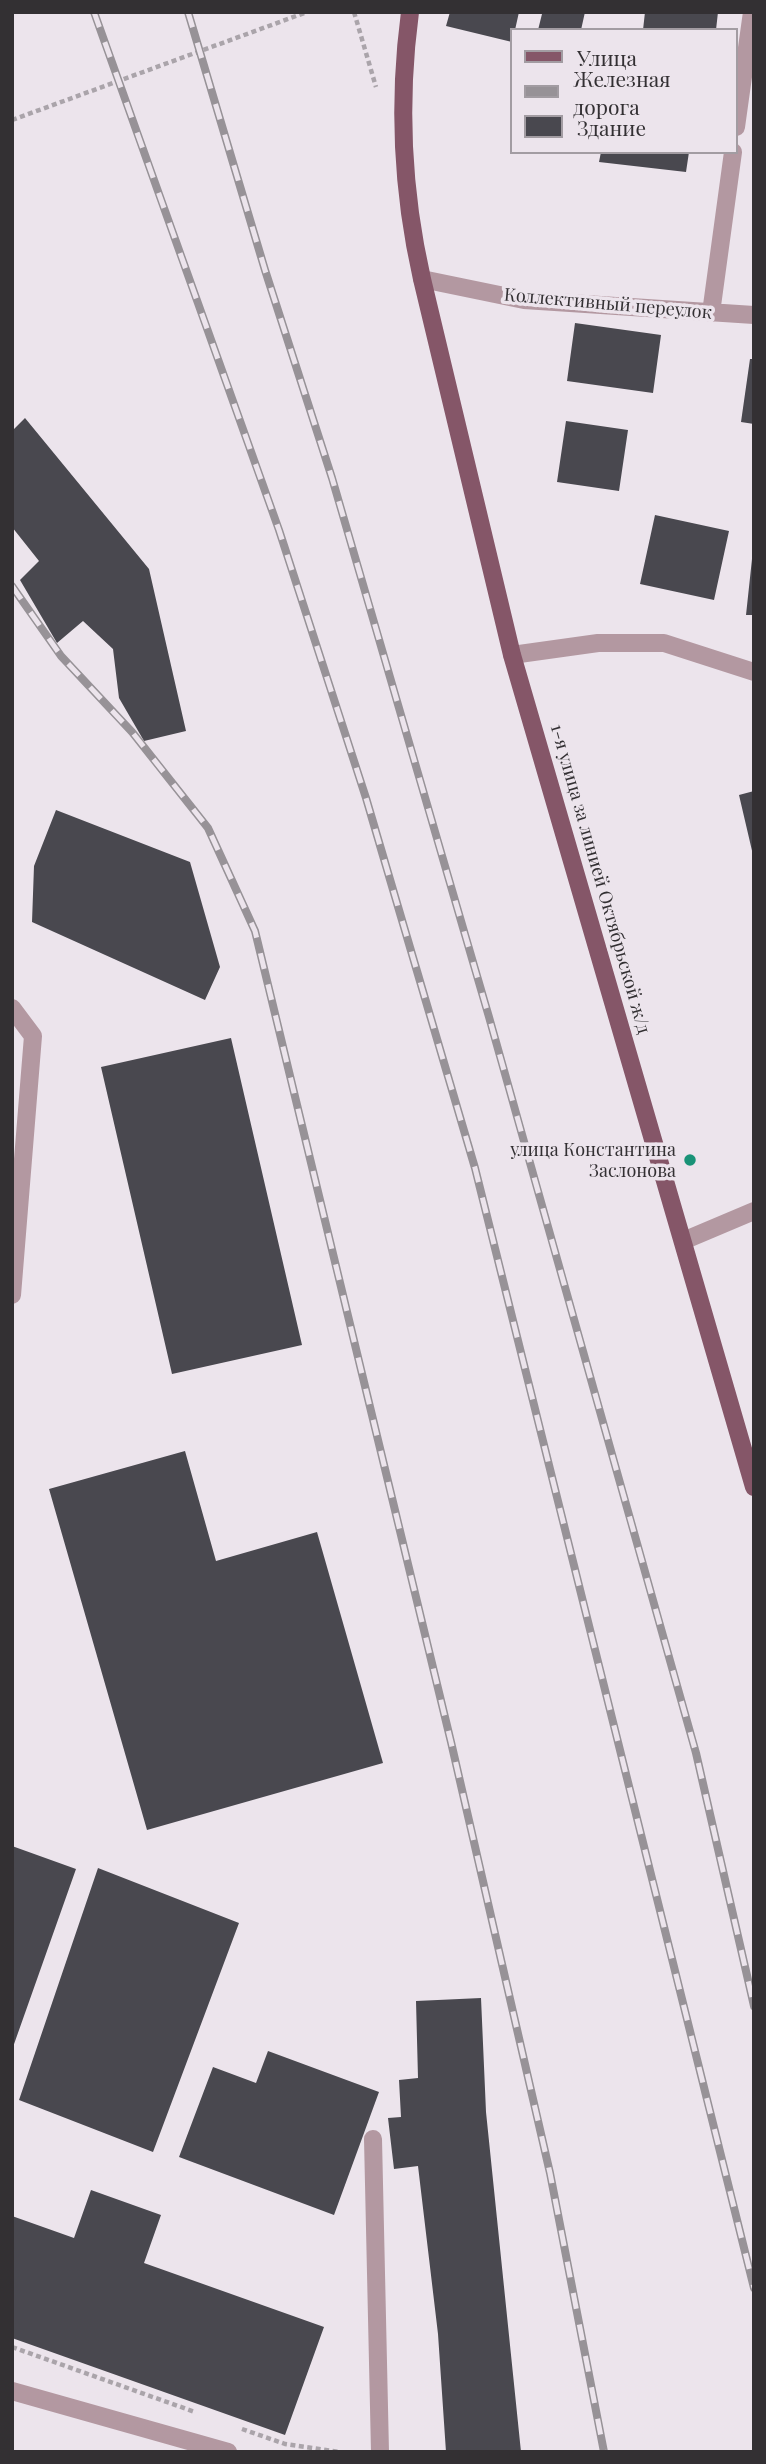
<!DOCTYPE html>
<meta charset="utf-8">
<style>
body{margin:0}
#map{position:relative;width:766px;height:2464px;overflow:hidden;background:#ece4ec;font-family:"Playfair Display",serif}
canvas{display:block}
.frame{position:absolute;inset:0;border:14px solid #333033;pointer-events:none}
.legend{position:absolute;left:510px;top:28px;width:228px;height:126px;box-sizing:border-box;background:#ece4ec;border:2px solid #a29ca2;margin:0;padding:9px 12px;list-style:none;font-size:21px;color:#333033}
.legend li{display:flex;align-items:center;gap:14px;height:35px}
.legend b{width:35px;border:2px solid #a29ca2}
</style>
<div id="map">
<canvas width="766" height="2464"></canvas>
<div class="frame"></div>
<ul class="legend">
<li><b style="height:9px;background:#855668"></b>Улица</li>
<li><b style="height:9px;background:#979297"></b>Железная дорога</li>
<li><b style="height:19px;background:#49484f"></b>Здание</li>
</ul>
</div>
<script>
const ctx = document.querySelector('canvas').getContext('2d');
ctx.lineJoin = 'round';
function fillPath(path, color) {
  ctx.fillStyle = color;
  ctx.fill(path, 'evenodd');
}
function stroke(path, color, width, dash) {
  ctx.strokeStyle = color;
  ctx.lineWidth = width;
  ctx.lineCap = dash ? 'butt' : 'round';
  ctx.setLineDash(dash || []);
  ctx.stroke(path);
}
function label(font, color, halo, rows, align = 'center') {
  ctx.font = font + ' "Playfair Display",serif';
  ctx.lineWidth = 7;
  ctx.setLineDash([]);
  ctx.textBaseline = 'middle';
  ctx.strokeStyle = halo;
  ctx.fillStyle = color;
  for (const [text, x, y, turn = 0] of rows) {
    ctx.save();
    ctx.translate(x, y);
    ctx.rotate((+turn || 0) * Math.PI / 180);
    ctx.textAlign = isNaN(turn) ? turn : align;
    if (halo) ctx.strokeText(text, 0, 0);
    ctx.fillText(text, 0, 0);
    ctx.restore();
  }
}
fillPath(new Path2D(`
 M450 12H519L515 30H512V42L446 26Z
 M537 12H585L581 30H538L542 14Z
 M645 12H718L716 30H643Z
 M601 152H689L686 172 599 162Z
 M575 323 661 335 653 393 567 381Z
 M750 359H754V424L741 422Z
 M25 418 149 569 186 731 144 741 119 698 113 649 83 621 57 643 20 580 39 561 12 527V431Z
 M566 421 628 430 619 491 557 482Z
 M655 515 729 531 714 600 640 584Z
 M752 559H754V615H746Z
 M754 791V855H753L739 795Z
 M56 810 190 862 220 967 205 1000 32 922 34 866Z
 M231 1038 302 1345 172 1374 101 1067Z
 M185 1451 216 1561 317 1532 383 1763 147 1830 49 1489Z
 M12 1846 76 1869 13 2047H12Z
 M98 1868 239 1923 153 2152 19 2100Z
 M481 1998 486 2112 521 2452H446L438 2334 418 2166 394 2169 388 2118 401 2117 399 2080 418 2078 416 2001Z
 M268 2051 379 2092 334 2215 179 2157 213 2067 256 2083Z
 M91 2190 161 2215 144 2263 324 2327 285 2435 12 2338V2216L74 2238Z`), '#49484f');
stroke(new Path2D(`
 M354 12 376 87
 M12 120 307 12
 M12 2347 195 2412
 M242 2429 285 2444 340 2452`), '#aaa4aa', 4.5, [5, 3.5]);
stroke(new Path2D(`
 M736 127 752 12
 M422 279 524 300 754 315
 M711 313 733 152
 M512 655 598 643H664L754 672
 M12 1008 33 1036 12 1295
 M683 1241 754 1211
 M373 2139 380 2452
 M12 2391 228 2452`), '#b398a1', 18);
stroke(new Path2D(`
 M410 12C398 102 402 191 422 279L512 655 754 1487`), '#855668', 18);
const rail = new Path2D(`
 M94 12 279 530 366 798 475 1168 754 2288
 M188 12 265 270 332 478 489 1017 696 1753 754 2006
 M12 586 61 656 132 732 208 828 255 931 451 1742 550 2173 604 2452`);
stroke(rail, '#979297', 8);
stroke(rail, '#ece4ec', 5, [16]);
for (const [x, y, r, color] of [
 [690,1160,7,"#199277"]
]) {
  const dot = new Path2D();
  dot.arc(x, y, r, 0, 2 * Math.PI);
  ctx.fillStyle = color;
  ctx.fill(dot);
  stroke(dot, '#ece4ec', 2.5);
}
label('18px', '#333033', '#ece4ec', [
 ["Коллективный переулок",608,304,5],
 ["1-я улица за линией Октябрьской ж/д",600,879,74]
]);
label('18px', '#333033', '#ece4ec', [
 ["улица Константина",676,1150],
 ["Заслонова",676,1171]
], 'right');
</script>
